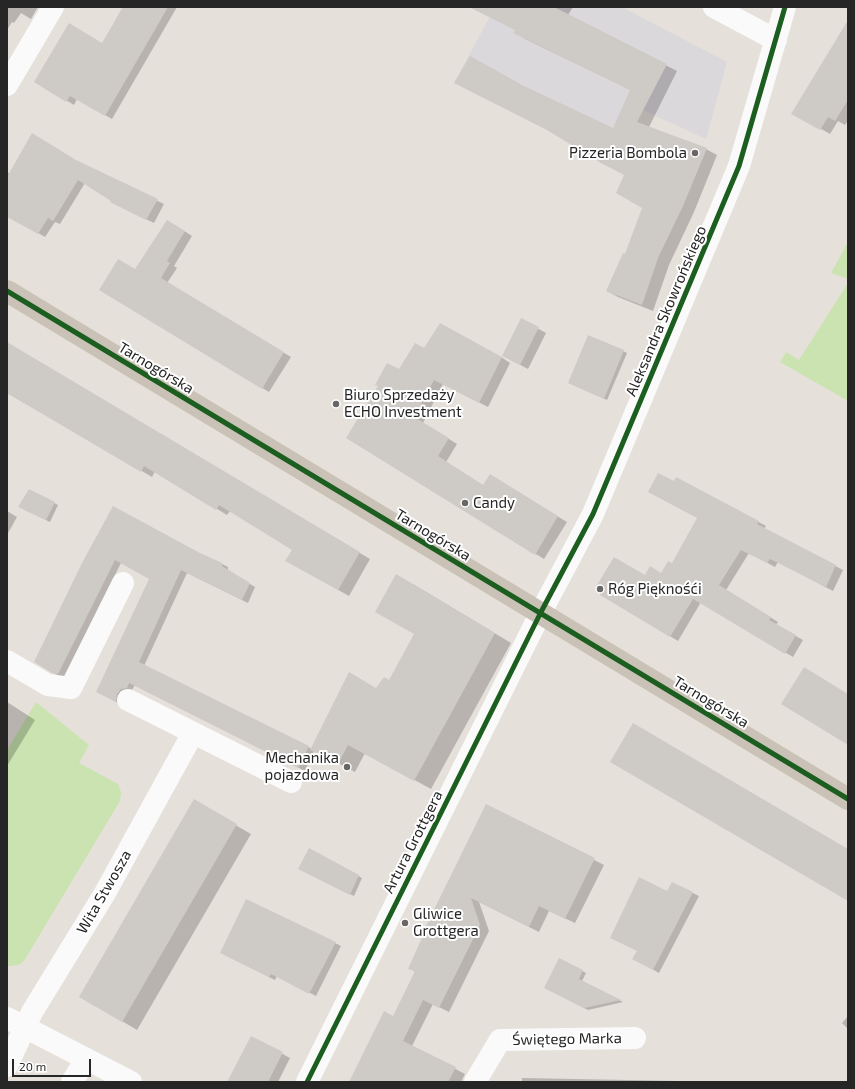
<!DOCTYPE html>
<meta charset="utf-8">
<style>
body{margin:0}
#map{position:relative;width:855px;height:1089px;overflow:hidden;background:#e6e0db;font-family:"Exo 2",sans-serif}
canvas{display:block}
.frame{position:absolute;inset:0;border:8px solid #262626;pointer-events:none}
.scale{position:absolute;left:12px;top:1059px;width:79px;height:18px;box-sizing:border-box;border:2px solid #262626;border-top:0;padding-left:5px;font-size:12px;line-height:14px;white-space:nowrap;color:#262626;-webkit-text-stroke:3px #fff;paint-order:stroke}
</style>
<div id="map">
<canvas width="855" height="1089"></canvas>
<div class="frame"></div>
<div class="scale">20 m</div>
</div>
<script>
const ctx = document.querySelector('canvas').getContext('2d');
ctx.lineJoin = 'round';
function fillPath(path, color) {
  ctx.fillStyle = color;
  ctx.fill(path, 'evenodd');
}
function stroke(path, color, width, dash) {
  ctx.strokeStyle = color;
  ctx.lineWidth = width;
  ctx.lineCap = dash ? 'butt' : 'round';
  ctx.setLineDash(dash || []);
  ctx.stroke(path);
}
function label(font, color, halo, rows, align = 'center') {
  ctx.font = font + ' "Exo 2",sans-serif';
  ctx.lineWidth = 4;
  ctx.setLineDash([]);
  ctx.textBaseline = 'middle';
  ctx.strokeStyle = halo;
  ctx.fillStyle = color;
  for (const [text, x, y, turn = 0] of rows) {
    ctx.save();
    ctx.translate(x, y);
    ctx.rotate((+turn || 0) * Math.PI / 180);
    ctx.textAlign = isNaN(turn) ? turn : align;
    if (halo) ctx.strokeText(text, 0, 0);
    ctx.fillText(text, 0, 0);
    ctx.restore();
  }
}
fillPath(new Path2D(`
 M495 7H622L727 62 706 139 638 108 613 163 454 83Z`), '#dbd8db');
fillPath(new Path2D(`
 M848 242V279L831 273Z
 M848 283V401L780 362 786 352 799 360Z
 M36 702 89 745 79 763 118 784 121 792 120 801 24 961 19 965 8 966 7 750Z`), '#cae3b1');
fillPath(new Path2D(`
 M7 7H38L31 19 21 13 14 23 12 22 7 30Z
 M123 7H177L112 119 77 99 74 105 36 82 102 45Z
 M496 7H573L568 15 677 71 649 127 706 149 717 155 694 212 669 265 653 311 618 297 607 291 625 255 643 207 625 175 521 86 614 130 631 90 525 39Z
 M848 23V121L845 125 838 121 830 134 793 113Z
 M77 162 164 204 154 223 119 206 85 183 60 224 55 222 45 237 7 215V172L10 174Z
 M175 225 192 236 174 266 177 268 167 283 291 357 269 392 100 290 136 271Z
 M521 319 546 333 528 369 511 360Z
 M7 343 370 559 349 596 287 561 293 549 230 511 227 515 155 471 152 477 7 393Z
 M424 349 501 357 510 363 488 407 443 384 423 423 457 444 446 462 484 486 499 481 567 522 544 559 347 438 400 370Z
 M623 351 627 353 607 400 569 383Z
 M677 478 766 526 764 529 843 570 833 591 778 562 775 567 749 553 726 590 778 622 776 625 803 640 793 657 701 602 678 641 601 594 645 577 661 574 673 565 698 518 674 482Z
 M29 490 58 505 50 522 23 509Z
 M113 508 199 554 222 564 228 567V571L255 587 248 603 187 573 144 666 312 749 376 689 389 681 415 634 413 584 511 643 431 789 365 753 355 772 314 751 305 771 135 685 122 705 103 695 151 579 121 563 64 676H59L35 662Z
 M7 511 17 517 7 535Z
 M7 702 35 720 7 766Z
 M194 801 251 834 137 1030 80 996Z
 M486 805 604 865 575 923 549 911 539 932 479 902 489 931 449 1012 433 1004 412 1046 465 1074 461 1082H350L394 1017 416 972 409 968Z
 M309 849 362 878 354 896 303 871Z
 M672 883 699 896 659 973 634 959Z
 M335 943 341 946 316 996 277 976 275 980 227 956Z
 M559 959 586 973 582 981 623 1002 588 1010 549 990Z
 M848 1016V1029L842 1023Z
 M251 1037 290 1058 278 1082H229Z
 M522 1078 734 1082H522Z`), '#0003');
fillPath(new Path2D(`
 M123 7H168L105 116 70 96 66 102 34 82 69 23 102 43Z
 M469 7H554L667 64 637 122 707 148 683 206 658 258 642 305 606 291 623 253 625 254 642 208 616 193 624 175 601 163 547 130 454 83 470 56 522 85 613 128 630 90 513 33 515 30Z
 M848 20V100L835 121 828 117 820 130 791 114Z
 M32 133 76 160 158 199 146 220 110 202 111 201 78 180 53 221 48 218 38 234 9 218 7 216V177Z
 M167 220 185 231 167 261 170 263 161 278 284 352 262 389 99 290 118 259 135 269Z
 M521 318 539 327 520 365 502 356Z
 M440 323 502 357 479 403 434 380 414 417 449 438 438 456 483 485 490 474 558 516 535 555 346 438 378 386 375 385 387 363 399 369 415 343 424 348Z
 M588 335 624 350 604 399 568 383Z
 M7 342 360 552 338 590 285 561 292 550 219 505 216 510 144 466 141 472 7 393Z
 M658 473 674 481 676 477 759 521 757 524 836 565 826 587 770 559 767 563 741 550 719 585 771 617 769 620 796 635 785 654 693 599 670 637 600 595 597 585 614 557 645 575 650 566 661 573 668 561 672 563 697 518 648 492Z
 M29 489 55 502 46 520 18 507Z
 M113 506 200 553 222 563V566L250 583 242 600 181 570 139 662 309 746 298 768 129 683 127 688 121 689 117 694 116 702 96 692 149 579 115 560 58 674 52 673 34 662 82 563Z
 M396 574 495 633 414 781 348 745 338 764 310 750 349 672 376 688 384 677 389 680 414 634 375 612Z
 M804 667 848 694V745L781 704Z
 M633 723 848 849V901L610 762Z
 M194 799 237 824 122 1022 79 997Z
 M486 804 595 858 565 919 539 906 529 927 471 898 480 925 439 1008 423 1000 403 1041 456 1067 448 1082H349L384 1011 393 1016 415 971 408 969 425 931 424 930Z
 M309 848 359 875 350 895 298 869Z
 M639 877 667 891 672 882 693 892 653 970 632 959 637 951 610 938Z
 M246 899 336 942 309 994 271 974 269 977 220 953Z
 M559 958 583 970 579 979 621 1000 584 1008 544 988Z
 M251 1036 283 1052 268 1082H227Z`), '#cecac6');
stroke(new Path2D(`
 M714 7 776 40
 M7 85 53 7
 M7 661 48 685 71 688 123 583
 M128 700 291 782
 M7 1018 131 1082
 M7 1066 32 1012 105 893 193 733
 M72 1082 86 1059
 M307 1082 541 612 593 514 739 166 785 7
 M475 1082 500 1040 635 1038`), '#fbfafa', 22);
stroke(new Path2D(`
 M7 291 848 799`), '#cac2b6', 22);
stroke(new Path2D(`
 M7 291 848 799
 M307 1082 541 612 593 514 739 166 785 7`), '#1b5e20', 5);
for (const [x, y, r, color] of [
 [695,153,4,"#696765"],
 [336,404,4,"#696765"],
 [465,503,4,"#696765"],
 [600,589,4,"#696765"],
 [347,767,4,"#696765"],
 [405,923,4,"#696765"]
]) {
  const dot = new Path2D();
  dot.arc(x, y, r, 0, 2 * Math.PI);
  ctx.fillStyle = color;
  ctx.fill(dot);
  stroke(dot, '#fff', 1.5);
}
label('15px', '#262626', '#fff', [
 ["Pizzeria Bombola",687,153,"right"],
 ["Biuro Sprzedaży",344,395],
 ["ECHO Investment",344,412],
 ["Candy",473,503],
 ["Róg Pięknośći",608,589],
 ["Mechanika",339,758,"right"],
 ["pojazdowa",339,775,"right"],
 ["Gliwice",413,914],
 ["Grottgera",413,931]
], 'left');
label('15px', '#262626', '#fff', [
 ["Aleksandra Skowrońskiego",666,311,-67],
 ["Tarnogórska",156,368,31],
 ["Tarnogórska",433,535,31],
 ["Tarnogórska",711,702,31],
 ["Artura Grottgera",413,842,-63],
 ["Wita Stwosza",104,892,-60],
 ["Świętego Marka",567,1039,-1]
]);
</script>
